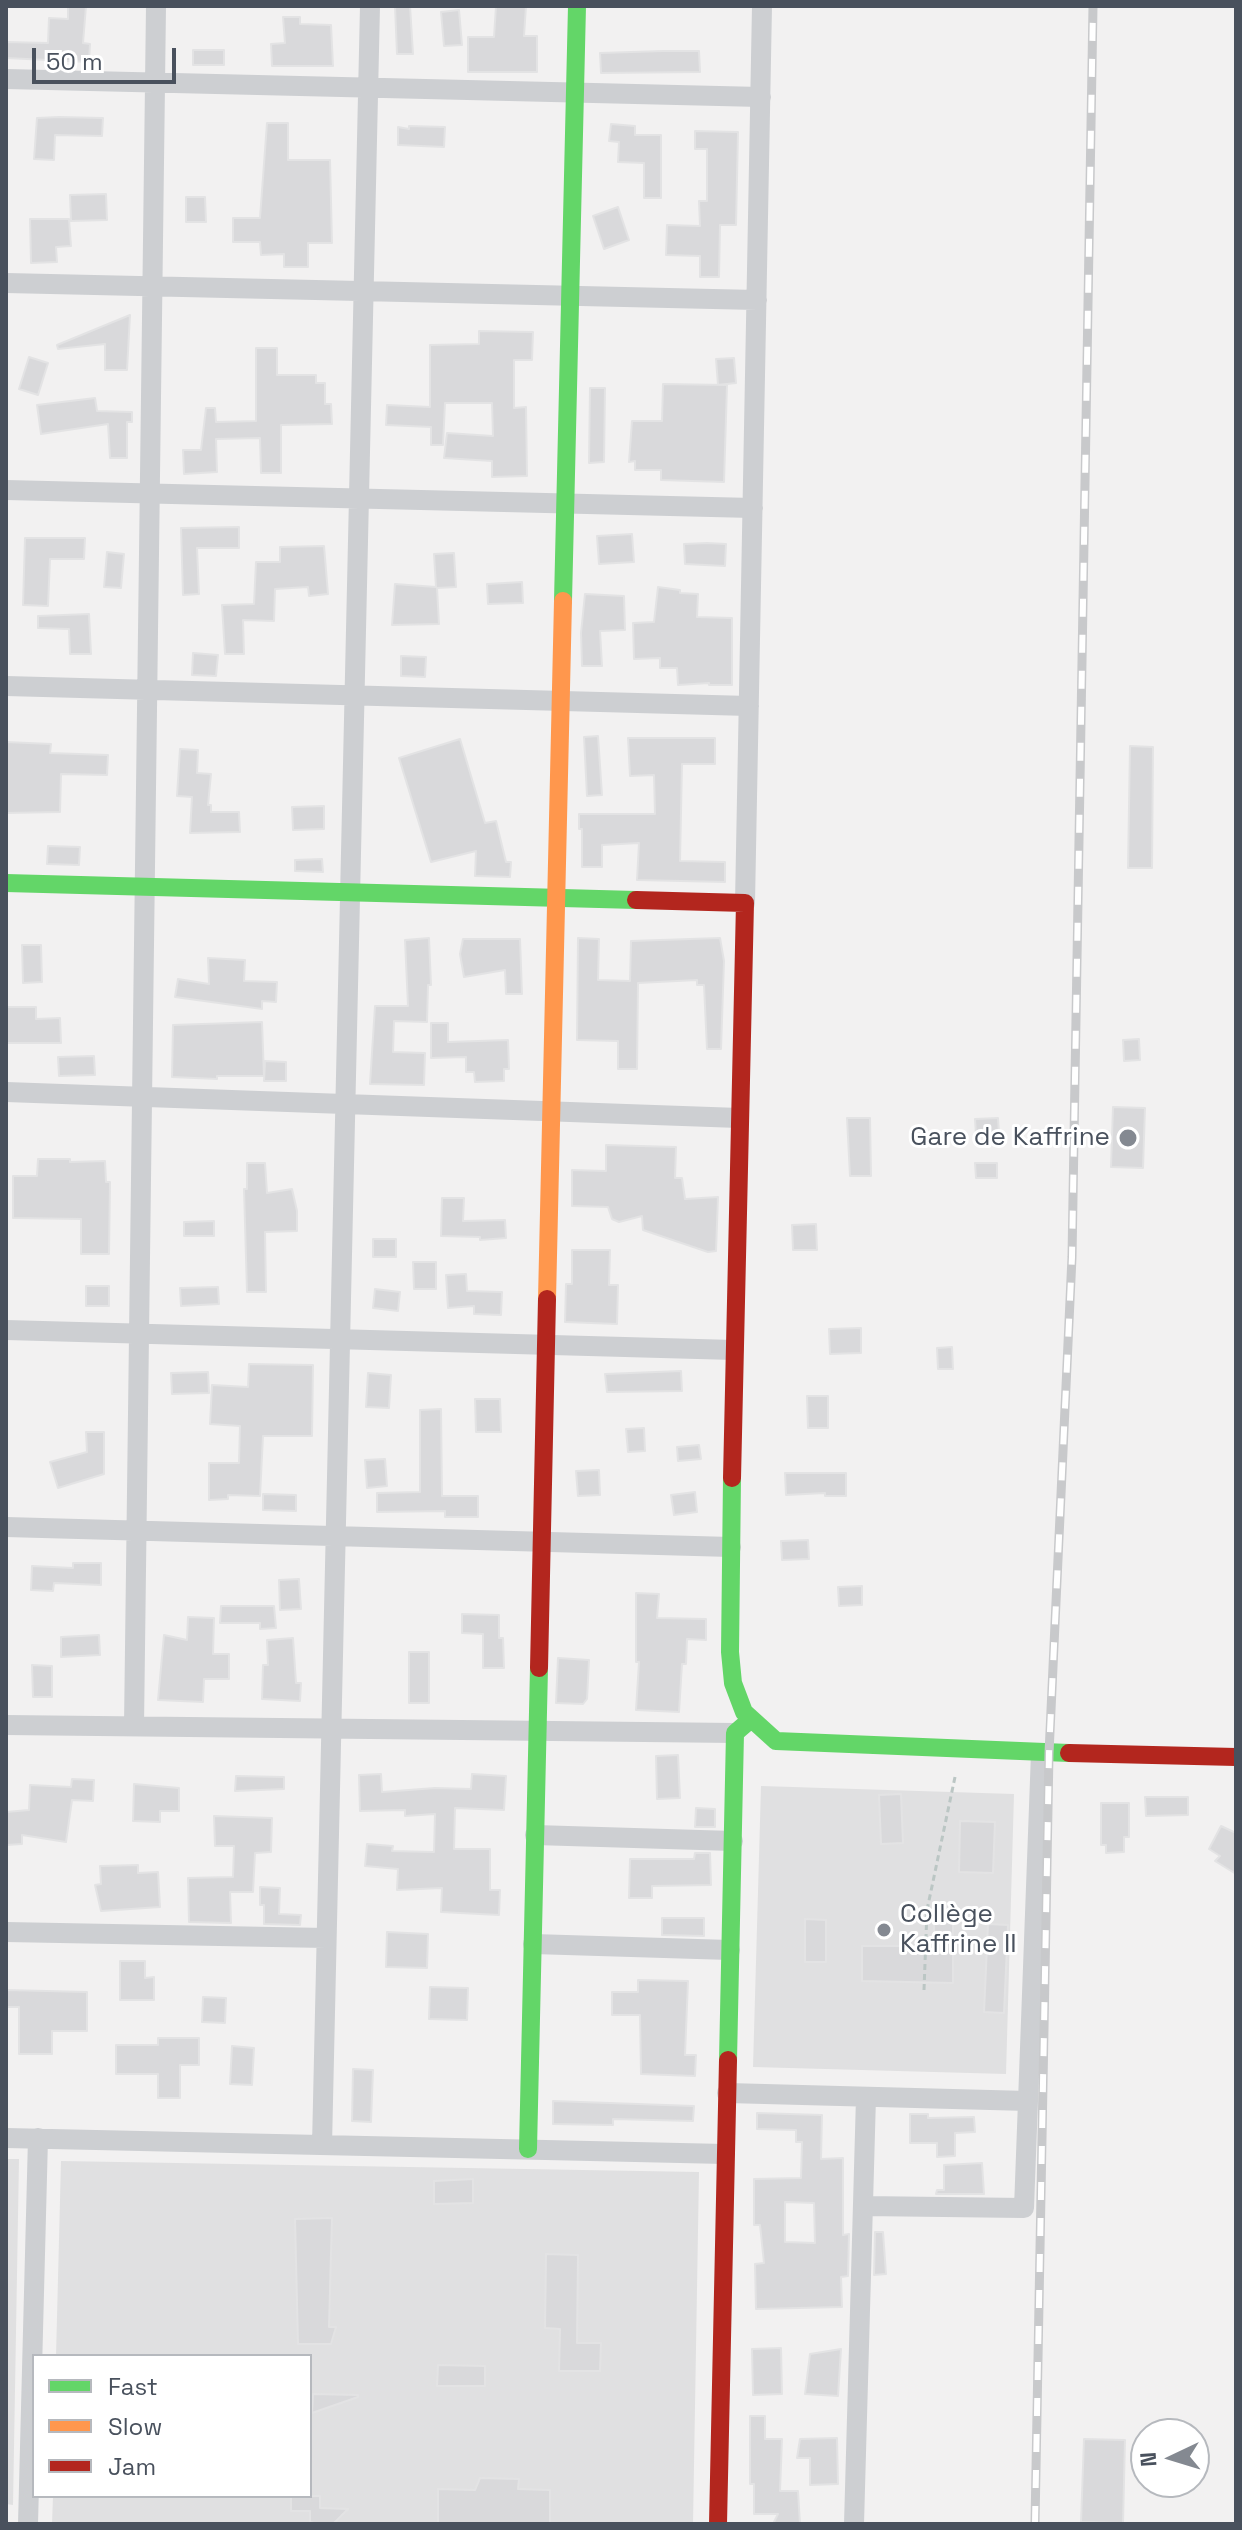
<!DOCTYPE html>
<meta charset="utf-8">
<style>
body{margin:0}
#map{position:relative;width:1242px;height:2530px;overflow:hidden;background:#f2f1f1;font-family:"Space Grotesk",sans-serif}
canvas{display:block}
.frame{position:absolute;inset:0;border:8px solid #49515d;pointer-events:none}
.legend{position:absolute;left:32px;top:2354px;width:280px;height:144px;box-sizing:border-box;background:#fff;border:2px solid #b6b9be;margin:0;padding:10px 14px;list-style:none;font-size:24px;color:#49515d}
.legend li{display:flex;align-items:center;gap:16px;height:40px}
.legend b{width:40px;border:2px solid #b6b9be}
.north{position:absolute;left:1130px;top:2418px;width:80px;height:80px;box-sizing:border-box;background:#fff;border:2px solid #b6b9be;border-radius:50%;rotate:266deg;font-size:22px;font-weight:700;line-height:32px;text-align:center;color:#49515d}
.north::after{content:'';display:block;margin:auto;width:28px;height:36px;background:#848991;clip-path:polygon(50% 0,100% 100%,50% 72%,0 100%)}
.scale{position:absolute;left:32px;top:48px;width:144px;height:36px;box-sizing:border-box;border:4px solid #49515d;border-top:0;padding-left:10px;font-size:24px;line-height:28px;white-space:nowrap;color:#49515d;-webkit-text-stroke:6px #fff;paint-order:stroke}
</style>
<div id="map">
<canvas width="1242" height="2530"></canvas>
<div class="frame"></div>
<ul class="legend">
<li><b style="height:10px;background:#63d668"></b>Fast</li>
<li><b style="height:10px;background:#ff974d"></b>Slow</li>
<li><b style="height:10px;background:#b3261e"></b>Jam</li>
</ul>
<div class="north">N</div>
<div class="scale">50 m</div>
</div>
<script>
const ctx = document.querySelector('canvas').getContext('2d');
ctx.lineJoin = 'round';
function fillPath(path, color) {
  ctx.fillStyle = color;
  ctx.fill(path, 'evenodd');
}
function stroke(path, color, width, dash) {
  ctx.strokeStyle = color;
  ctx.lineWidth = width;
  ctx.lineCap = dash ? 'butt' : 'round';
  ctx.setLineDash(dash || []);
  ctx.stroke(path);
}
function label(font, color, halo, rows, align = 'center') {
  ctx.font = font + ' "Space Grotesk",sans-serif';
  ctx.lineWidth = 6;
  ctx.setLineDash([]);
  ctx.textBaseline = 'middle';
  ctx.strokeStyle = halo;
  ctx.fillStyle = color;
  for (const [text, x, y, turn = 0] of rows) {
    ctx.save();
    ctx.translate(x, y);
    ctx.rotate((+turn || 0) * Math.PI / 180);
    ctx.textAlign = isNaN(turn) ? turn : align;
    if (halo) ctx.strokeText(text, 0, 0);
    ctx.fillText(text, 0, 0);
    ctx.restore();
  }
}
fillPath(new Path2D(`
 M761 1786 1014 1794 1006 2074 753 2067Z
 M6 2159H19L13 2505 6 2504Z
 M61 2161 699 2172 693 2524H52L53 2496H310V2356H56Z`), '#e0e0e1');
const building = new Path2D(`
 M68 6H86L83 43 90 44 89 62 6 58V42L48 43 49 18 68 19Z
 M395 6H410L413 54H397Z
 M496 6H526L524 36H537V72H468V37H494Z
 M459 10 462 45 444 46 441 12Z
 M283 17H300V24L331 25 333 66H272L271 44 285 43Z
 M193 50H224V65H193Z
 M663 51H699L700 72 601 73 600 53Z
 M59 117 103 118 102 136 55 135 54 160 34 159 37 118Z
 M267 123H288V160H330L332 243H308V267H284V254L261 255 260 242H233V218H260Z
 M611 124 635 126V135H661V198H644V163L618 162 619 142 609 141Z
 M409 126 445 127 444 147 398 145V127L409 129Z
 M695 131 738 132 736 225H720L719 277H700V256L666 255 667 225 700 226 699 201H707V149H695Z
 M106 194 107 220 71 221 70 195Z
 M186 197H205L206 222H186Z
 M618 207 629 240 604 249 593 216Z
 M30 219H69L71 246 56 247 57 262 31 263Z
 M130 315 127 370H105V344L58 349 57 345Z
 M479 331 533 332 532 360H514V408L526 407 527 476 492 477V461L444 458 447 433 493 436 492 403H445L443 445H431V427L386 425 387 405 430 407V345L479 344Z
 M256 348H277V375H316V383H325V404H331L332 424 281 425V473H261L260 438 216 439 217 472 184 474 183 450H201L206 408H215L216 422 256 421Z
 M29 357 48 363 38 395 19 389Z
 M734 358 736 383 718 385 716 359Z
 M663 384 727 385 724 482 661 480V470H635V461L629 462 632 421H662Z
 M590 388H605L604 462 589 463Z
 M95 398 97 411 132 412V422H127V458H110L108 424 41 434 37 405Z
 M239 527V548H197L199 594 183 595 181 528Z
 M632 534 634 562 599 564 597 536Z
 M25 538H85L84 559H50L48 606 23 605Z
 M707 543 726 544 725 566 685 564 684 544Z
 M324 546 328 594 309 596 308 587 275 589 274 621 243 620 244 654H225L222 605 254 604 256 562H280V547Z
 M107 552 124 554 121 588 104 587Z
 M454 553 456 587 437 588 439 624 392 625 395 584 436 587 434 554Z
 M522 582 523 603 488 604 487 584Z
 M658 587 680 590V593L698 594 697 617 732 618V685H709V683L678 685 677 668H660V658L634 659 633 623 654 622Z
 M585 594 624 596 625 630 600 631 602 666H582L581 633Z
 M89 614 91 654H70L69 629 38 628V616Z
 M193 653 218 655 216 676 192 675Z
 M401 656 426 657 425 677 401 676Z
 M598 736 602 795 587 796 584 737Z
 M628 738H715V764H682L680 861 725 862V882L637 880 639 843 602 845V867H582V829H579V814H655L654 775 630 776Z
 M460 739 485 823 496 821 506 862H511L510 877 475 876 476 851 431 862 399 758Z
 M6 742 51 744 50 753 108 755 107 775 61 774 60 812 6 813Z
 M1130 746 1153 747 1152 868H1128Z
 M180 749 198 750 197 773 211 774 208 805H211V812H239L240 832 190 833 192 797 177 796Z
 M324 806V829L293 830 292 807Z
 M48 846 80 847 79 865 47 864Z
 M322 859 323 872 295 871V860Z
 M429 938 431 985H428L427 1022 394 1021 393 1052 425 1053 424 1085 370 1084 375 1006H408L405 940Z
 M578 938 599 939 598 980 630 981 631 941 720 938 724 961 721 1049H707L704 985H697V980L638 983 637 1069H618V1041L577 1040Z
 M463 939H520L522 994H506L505 970 464 977 460 954Z
 M22 945H41L42 982 23 983Z
 M208 958 245 960 244 981 277 982 276 1002 262 1001V1009L175 997 178 979 209 984Z
 M6 1007H36V1019L60 1018 61 1043H6Z
 M262 1022 264 1076H217V1079L172 1077 173 1025Z
 M431 1023H448V1042L508 1040 509 1069H504V1081L475 1082 474 1072H466V1057L431 1058Z
 M1139 1039 1140 1060 1124 1061 1123 1040Z
 M94 1056 95 1075 59 1076 58 1057Z
 M265 1061 286 1062V1081H264Z
 M1113 1107 1145 1108 1143 1168 1111 1167Z
 M847 1118H870L871 1176H850Z
 M998 1118 999 1134 976 1135 975 1119Z
 M606 1145 676 1147 675 1178H682L685 1199 718 1197 716 1251 708 1252 643 1230 642 1216 619 1222 612 1219 608 1207 572 1206V1170L606 1171Z
 M38 1159H70V1162L105 1161 106 1182H110L109 1254H81V1219L13 1218V1176H37Z
 M247 1163H265L267 1193 292 1189 297 1211V1231L265 1232 266 1292H247L244 1189H247Z
 M975 1163H997V1178H976Z
 M442 1198H464L463 1221 505 1220 506 1238 480 1240V1237L441 1236Z
 M214 1221V1236H184V1222Z
 M816 1224 817 1250H793L792 1225Z
 M373 1239H396V1257H373Z
 M572 1250H610L609 1285H618L617 1324 565 1322 566 1284H572Z
 M413 1262H436V1289H414Z
 M466 1274 467 1291 502 1292 501 1315 474 1314V1306L448 1308 446 1275Z
 M86 1286H109V1306H86Z
 M218 1287 219 1304 181 1306 180 1288Z
 M375 1289 400 1292 398 1311 373 1308Z
 M861 1328V1353L830 1354 829 1329Z
 M952 1347 953 1369H938L937 1348Z
 M249 1364 313 1365 312 1436H263L260 1496 228 1495V1499L209 1500V1463H239L240 1426 210 1424 212 1385 248 1387Z
 M681 1371 682 1391 607 1392 605 1374Z
 M208 1372 209 1393 172 1394 171 1373Z
 M368 1373 391 1375 389 1408 366 1407Z
 M807 1396H828V1428H808Z
 M475 1399H500L501 1432H476Z
 M441 1409 442 1496H478V1517H445V1511L377 1512V1493L420 1492V1410Z
 M644 1428 645 1451 628 1452 626 1429Z
 M86 1432H104V1474L58 1488 50 1462 87 1452Z
 M699 1445 701 1459 678 1461 677 1447Z
 M385 1459 387 1486 367 1488 365 1460Z
 M599 1470 600 1495 578 1496 576 1471Z
 M785 1473H846V1496H825V1493L786 1495Z
 M695 1492 697 1512 674 1515 671 1495Z
 M263 1494 296 1495V1511L263 1510Z
 M808 1540 809 1559 782 1560 781 1541Z
 M73 1563H101V1585L54 1583 53 1591 31 1590 32 1566 73 1568Z
 M299 1579 301 1609 280 1610 279 1580Z
 M862 1586V1605L839 1606 838 1587Z
 M636 1593 659 1594 657 1618 706 1619V1640L687 1639 686 1664H682L679 1712 636 1710 639 1662H636Z
 M221 1606H274L276 1628 260 1629V1623H220Z
 M462 1614 499 1615V1638H503L504 1668H483V1634L462 1633Z
 M188 1617 214 1618 213 1654H229V1679H204L203 1702 158 1700 164 1635 187 1640Z
 M99 1635 100 1655 61 1657V1637Z
 M293 1638 296 1683H301L300 1701 262 1699 263 1665H268L267 1640Z
 M409 1652H429V1703H409Z
 M558 1658 589 1660 587 1699 583 1704 556 1703Z
 M32 1665 52 1666V1697H33Z
 M678 1755 680 1798 657 1799 656 1756Z
 M381 1774 382 1792 435 1788 471 1789 472 1774 506 1776 504 1810 455 1808 454 1849H490V1890H500L499 1915 441 1912 442 1888 397 1890 398 1869 365 1866 367 1844 393 1846 392 1851 434 1852 435 1814 405 1816V1810L360 1811 359 1775Z
 M236 1776 284 1777V1789L235 1791Z
 M72 1779 94 1780 93 1801 72 1800 66 1842 22 1835V1844L6 1845V1812L29 1810 30 1785 71 1787Z
 M134 1784 179 1788V1811H160V1822L133 1821Z
 M901 1794 903 1843 881 1844 879 1795Z
 M1145 1797H1188V1815L1146 1816Z
 M1101 1803H1129V1837H1124V1852L1106 1853V1845H1101Z
 M696 1808 715 1809V1827H695Z
 M214 1816 272 1818 271 1852 255 1853 253 1892H230L231 1923 189 1922 188 1878 233 1877 234 1846H215Z
 M960 1821 995 1822 993 1873 959 1872Z
 M1221 1826 1236 1833V1874L1215 1861 1220 1856 1209 1849Z
 M695 1853H710L711 1885 652 1886V1898H629L630 1859H694Z
 M138 1865V1873L158 1872 160 1907 101 1911 95 1885 101 1884 100 1866Z
 M260 1887 280 1888 279 1914 301 1915 300 1925 264 1924V1905H260Z
 M934 1912 953 1913V1983L862 1981V1946H934Z
 M662 1918H704V1936L662 1935Z
 M805 1919 826 1920V1962H805Z
 M988 1924 1008 1925 1004 2013 984 2012Z
 M387 1932 428 1934 427 1968 386 1967Z
 M120 1961H145V1978L154 1977V2000H120Z
 M638 1980 688 1981 685 2055H696L695 2076 641 2074 640 2015H612V1992H638Z
 M430 1987 468 1988 467 2020 429 2019Z
 M6 1990 87 1992V2031H52V2054H19V2007H6Z
 M203 1997 226 1998 225 2023 202 2022Z
 M158 2038H199V2065H180V2098H158V2074H116V2045H158Z
 M232 2046 254 2048 252 2085 230 2084Z
 M353 2069 373 2070 371 2122 352 2121Z
 M553 2101 694 2106 693 2121 613 2119V2125L553 2124Z
 M757 2113 822 2115 821 2159 843 2158V2235L849 2234 848 2276 841 2277 842 2307 756 2309 755 2264 764 2263 760 2225H754V2179L801 2178 802 2142H796V2130L757 2129ZM785 2202 814 2203 815 2243 785 2242Z
 M910 2114H928V2118L974 2117 975 2132 955 2133V2156L937 2157V2143H910Z
 M982 2163 984 2194H936L937 2190H944V2165Z
 M473 2179V2203L434 2204V2181Z
 M332 2218 329 2327H336L331 2344H298L295 2219Z
 M875 2232H883L886 2274 874 2275Z
 M546 2254 578 2255 577 2343H601L600 2371H559L560 2329 545 2328Z
 M781 2348 782 2394 753 2395 752 2349Z
 M841 2349 838 2396 805 2394 810 2354Z
 M438 2365 485 2366V2386H437Z
 M313 2394 358 2395V2397L312 2413Z
 M750 2416H765V2439H782L780 2491H798L800 2524H773L778 2514H754V2484H750Z
 M837 2438 838 2484 810 2485V2458H797L800 2439Z
 M1084 2439 1125 2440 1123 2523 1081 2522Z
 M480 2478 519 2479 518 2489 550 2490V2524H438V2489L475 2490Z
 M291 2496H320V2508L348 2509 333 2524H317L310 2522V2511H291Z`);
fillPath(building, '#d9d9db');
stroke(building, '#e3e3e4', 2);
stroke(new Path2D(`
 M924 1990 927 1910 955 1777`), '#bbc6c4', 3, [6, 4]);
stroke(new Path2D(`
 M6 79 761 97
 M6 283 757 300
 M6 490 753 508
 M6 686 749 706
 M745 903 762 6
 M6 1092 739 1118
 M6 1330 734 1350
 M6 1527 731 1547
 M6 1725 735 1733
 M134 1726 156 6
 M535 1835 733 1841
 M6 1932 326 1938
 M533 1944 730 1950
 M727 2093 1028 2101
 M6 2138 725 2154
 M322 2145 370 6
 M863 2206 1024 2208 1041 1753
 M28 2524 38 2138
 M854 2524 866 2097`), '#cdcfd2', 20);
stroke(new Path2D(`
 M563 601 577 6
 M6 883 636 900
 M732 1478 730 1652 733 1683 744 1712 776 1741 1069 1753
 M728 2060 735 1733 749 1721
 M528 2149 539 1668`), '#63d668', 18);
stroke(new Path2D(`
 M547 1299 563 601`), '#ff974d', 18);
stroke(new Path2D(`
 M636 900 745 903 732 1478
 M539 1668 547 1299
 M1069 1753 1236 1757
 M718 2524 728 2060`), '#b3261e', 18);
const rail = new Path2D(`
 M1035 2524 1049 1753 1072 1257 1093 6`);
stroke(rail, '#c8c9cb', 9);
stroke(rail, '#fff', 6, [18]);
for (const [x, y, r, color] of [
 [1128,1138,10,"#848991"],
 [884,1930,8,"#848991"]
]) {
  const dot = new Path2D();
  dot.arc(x, y, r, 0, 2 * Math.PI);
  ctx.fillStyle = color;
  ctx.fill(dot);
  stroke(dot, '#fff', 3);
}
label('26px', '#49515d', '#fff', [
 ["Gare de Kaffrine",1110,1138],
 ["Collège",900,1915,"left"],
 ["Kaffrine II",900,1945,"left"]
], 'right');
</script>
